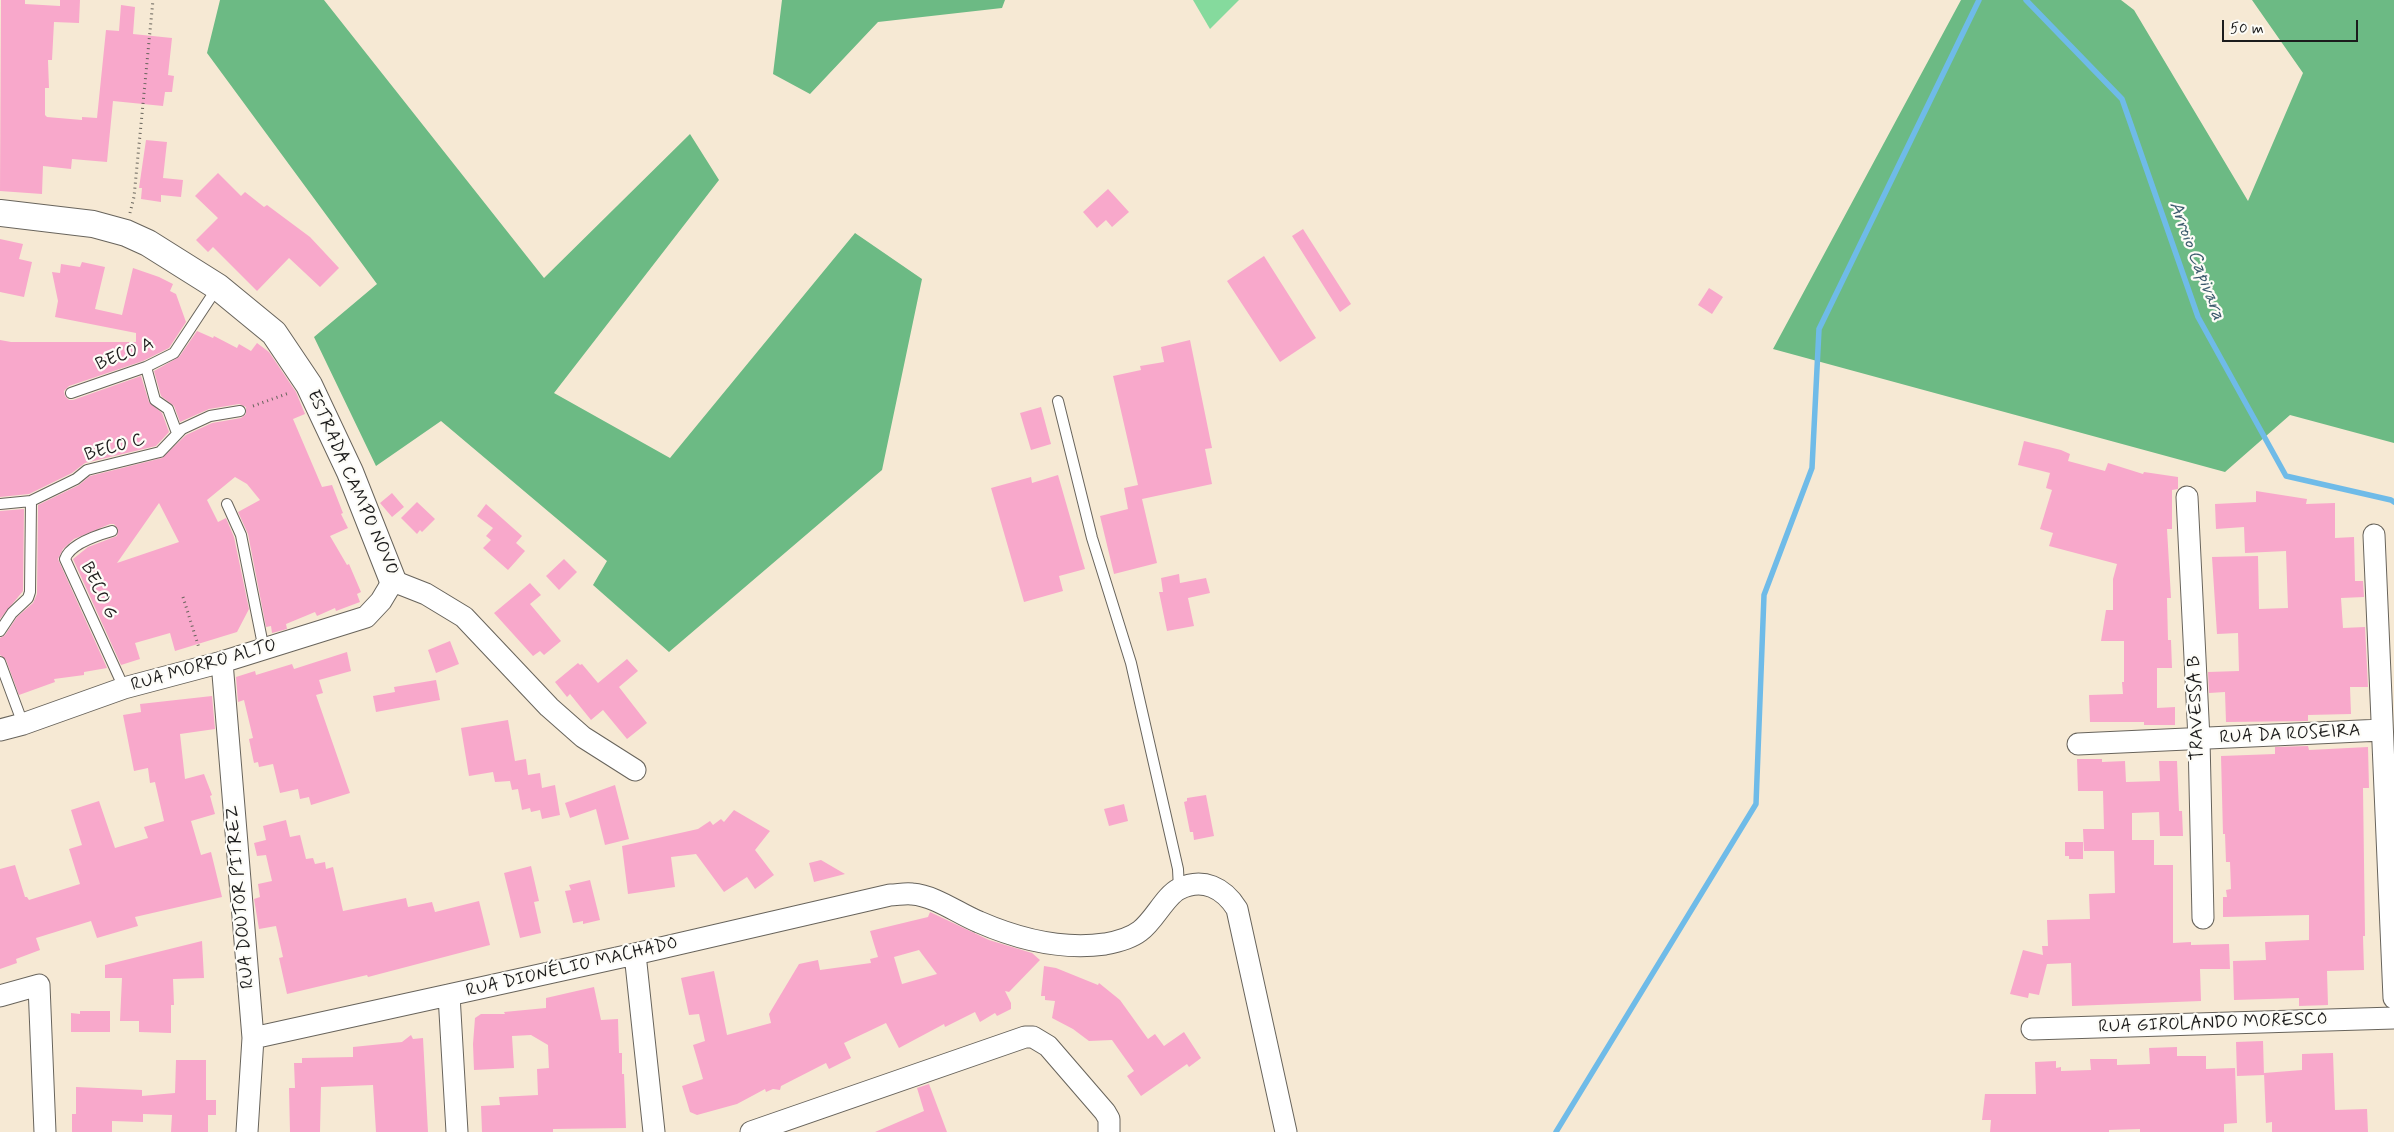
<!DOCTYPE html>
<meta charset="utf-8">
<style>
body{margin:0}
#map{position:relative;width:2394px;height:1132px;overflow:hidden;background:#f6e9d4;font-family:Mynerve,sans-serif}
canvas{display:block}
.scale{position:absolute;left:2222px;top:20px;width:136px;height:22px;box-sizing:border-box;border:2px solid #1c1c1c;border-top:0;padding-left:6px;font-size:15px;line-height:18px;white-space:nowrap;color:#1c1c1c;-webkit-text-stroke:4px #fdfcf7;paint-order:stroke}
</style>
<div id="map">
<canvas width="2394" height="1132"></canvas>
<div class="scale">50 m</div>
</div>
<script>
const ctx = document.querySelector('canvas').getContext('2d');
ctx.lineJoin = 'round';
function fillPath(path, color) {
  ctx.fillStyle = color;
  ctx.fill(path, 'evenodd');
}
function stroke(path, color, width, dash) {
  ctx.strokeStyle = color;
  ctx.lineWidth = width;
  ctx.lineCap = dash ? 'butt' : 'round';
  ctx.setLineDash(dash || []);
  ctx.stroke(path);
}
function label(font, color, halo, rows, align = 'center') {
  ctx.font = font + ' Mynerve,sans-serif';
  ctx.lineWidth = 4.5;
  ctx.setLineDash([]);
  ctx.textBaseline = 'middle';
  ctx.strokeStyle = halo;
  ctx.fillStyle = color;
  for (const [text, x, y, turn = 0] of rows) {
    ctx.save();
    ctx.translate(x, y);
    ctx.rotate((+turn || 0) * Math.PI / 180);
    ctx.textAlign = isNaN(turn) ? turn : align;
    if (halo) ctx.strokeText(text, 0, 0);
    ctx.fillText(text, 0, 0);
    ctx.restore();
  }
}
fillPath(new Path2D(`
 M1193 0H1239L1210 29Z`), '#85da9d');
fillPath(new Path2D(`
 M220 0H324L544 278 690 134 719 180 554 393 670 458 855 233 922 279 882 470 669 652 593 585 607 561 441 421 376 466 314 337 377 284 207 53Z
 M782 0H1005L1002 8 878 22 810 94 773 74Z
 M1961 0H2121L2134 10 2248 201 2303 73 2252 0H2394V443L2290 415 2225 472 1773 349Z`), '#6cba84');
stroke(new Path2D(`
 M2026 0 2122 99 2198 317 2286 476 2391 500 2394 502
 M1556 1132 1756 804 1764 595 1812 468 1819 329 1979 0`), '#6fbbe8', 5.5);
fillPath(new Path2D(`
 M1 0H25V4L60 6V0H80L79 23 54 22 52 60H48L49 88H45V115L47 117 82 120V117L97 118 106 30 119 31 121 5 135 7 133 34 172 38 168 75 174 76 172 92H165L163 106 113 101 107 162 72 159 71 169 43 166 42 194 0 191Z
 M146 140 167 142 163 178 183 180 181 197 161 195V202L141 199 142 188H139Z
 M218 173 241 196 245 192 264 207 267 205 310 237 339 268 320 287 289 258 257 291 213 247 208 252 196 240 218 218 195 196Z
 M1108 189 1129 212 1112 227 1106 220 1097 228 1083 212Z
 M1303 229 1351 304 1340 312 1292 236Z
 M0 239 23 244 19 259 32 262 24 297 0 292Z
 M1264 256 1316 338 1280 362 1227 281Z
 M82 262 105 267 95 309 122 315 133 268 159 277 173 284 170 291 176 294 186 322 169 348 143 361 69 386 64 391 65 396 69 400H73L141 376 149 402 162 413 169 432 156 446 85 463 72 473 29 494 0 497V340L11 342H136V333L55 317 58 301 52 272 60 273 61 264 80 267Z
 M1709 288 1723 297 1712 314 1698 305Z
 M197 331 213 338 214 336 237 348 239 344 251 351 257 343 269 352 296 392 305 414 293 419 322 487 332 485 343 513 341 514 348 528 330 536 347 565 349 564 361 592 357 594 360 602 336 611 335 608 317 616 315 612 286 624 287 629 272 633 271 626 266 627 248 534 238 512 260 500 247 484 235 477 207 500 218 522 226 518 234 537 249 609 237 632 175 651 170 633 135 643 140 659 121 665 73 559 88 547 117 536 118 529 114 524H110L74 539 63 549 58 559 107 668 84 672V675L54 679 55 682 19 695 6 660 0 655V638L5 635 17 617 33 603 37 594 38 505 79 485 90 476 162 458 186 435 212 423 241 418 246 414V407L239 404 209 409 180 422 174 406 161 396 154 371 179 357ZM159 503 179 542 117 563Z
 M1190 340 1212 448 1205 449 1212 484 1142 499 1157 563 1114 574 1100 516 1128 509 1124 488 1138 485 1113 376 1141 370 1140 366 1164 362 1161 347Z
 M1041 407 1051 444 1031 450 1020 413Z
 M2024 441 2061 450 2070 454 2068 461 2105 471 2108 463 2143 474 2144 472 2178 477V489L2172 490V529H2167L2171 598H2167L2168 640H2171L2172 668H2157V708L2175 707V725H2144V722H2090L2089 695 2123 694 2122 682H2124V641H2101L2106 610H2113V579L2117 564 2049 546 2053 533 2040 529 2052 490 2046 488 2050 473 2018 465Z
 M1058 475 1085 569 1059 576 1063 591 1024 602 991 488 1031 477 1032 483Z
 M2256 491 2307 499 2306 504 2335 503V538L2354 537 2355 581H2363L2364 597 2341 598 2343 628 2365 627 2368 687H2350L2351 714 2308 715V721L2226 722 2225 692 2209 693 2208 672 2239 671 2238 633 2217 634 2212 557 2258 556 2259 609 2288 608 2286 551 2245 553 2244 527 2216 529 2215 504 2256 502Z
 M392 493 404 507 392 517 380 503Z
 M417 502 435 519 422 532 420 530 417 534 401 518Z
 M486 504 522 536 516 543 525 551 508 570 483 548 491 540 486 536 493 528 477 516Z
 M24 509 23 591 0 619V511Z
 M564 559 577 572 559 590 546 576Z
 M1179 574 1180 583 1206 578 1210 593 1188 598 1194 626 1167 631 1159 592H1163L1161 578Z
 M530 583 541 595 530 604 561 641 544 655 540 651 533 656 494 613Z
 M450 641 459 664 436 673 428 650Z
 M347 652 351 671 319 680 323 693 316 695 350 793 311 805 309 797 300 799 298 789 280 793 273 764 259 767 258 762 254 763 249 739 253 738 244 700 238 702 236 677 255 671 256 675 292 664 294 669Z
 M627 659 638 671 619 687 647 723 627 739 603 710 591 720 570 694 567 697 555 682 578 663 580 665 582 664 598 683Z
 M436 680 440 700 376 712 373 696 395 692 394 687Z
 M212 696 215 729 180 734 185 779 204 774 212 795 210 796 215 814 191 821 201 855 211 852 222 897 135 917 138 926 97 938 91 921 36 938 40 950 16 959 17 963 0 969V869L15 865 25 897H27L29 900 80 884 69 849 82 845 71 810 99 801 115 848 148 838 144 827 164 821 155 782 150 783 148 768 134 771 123 715 141 712 140 704Z
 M508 720 515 761 526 759 528 775 540 773 542 788 555 785 560 815 542 819 540 810 531 812 530 808 522 810 518 789 512 790 510 781 495 782 493 772 469 776 461 728Z
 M2308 746 2309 750 2368 747 2369 788H2363L2365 936H2363L2364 970 2327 971 2328 1005 2299 1006V998L2234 1000 2233 961 2266 960 2265 942 2309 940V915L2223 917V897H2227L2226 890 2231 889 2230 862H2226L2225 834H2223L2221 756 2275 754V747Z
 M2077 759H2102V762L2125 761 2126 782 2160 781 2159 761H2177L2179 811H2182L2183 836H2160L2159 812 2132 813V840H2154V865H2173V943L2191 942V945L2229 944 2230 969H2200L2201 1001 2072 1006 2071 963 2047 964 2039 995 2029 993 2028 998 2010 994 2023 950 2043 955 2042 946H2048L2047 920 2090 919 2089 894 2115 893 2114 851H2084L2083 829H2104L2103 791H2078Z
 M615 785 629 839 605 845 596 809 570 818 565 803Z
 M1206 795 1214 836 1194 840 1193 832H1190L1184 802 1187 801V798Z
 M1124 804 1128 821 1109 826 1104 809Z
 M734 810 770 831 755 850 774 875 755 889 747 877 724 892 696 854 671 857 675 887 628 894 622 846 698 829 710 821 713 825 721 819 724 822Z
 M286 820 290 837 300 835 306 859 313 858 315 864 325 862 326 869 333 867 343 911 406 898 408 907 432 902 435 912 479 901 490 945 368 977 367 975 287 994 279 958 283 957 276 926 259 929 254 899 260 897 258 884 272 881 266 855 257 856 254 843 266 840 263 826Z
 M2065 842H2083V859H2069V856H2065Z
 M821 860 845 874 814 882 809 863Z
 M531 866 539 901 534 902 541 933 520 938 504 873Z
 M590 880 600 920 583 924V921L573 923 565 891 571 890 569 885Z
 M930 912 989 940 1032 953 1040 960 1009 992 1005 991 1011 1003V1009L997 1016 995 1013 980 1022 975 1012 945 1027 944 1024 899 1048 886 1023 844 1043 851 1058 829 1069 826 1063 781 1086 780 1090 773 1089 766 1092 765 1089 737 1104 697 1115 690 1112 682 1086 703 1079 693 1045 705 1041 699 1014 689 1015 681 978 714 971 727 1035 771 1023 769 1014 799 964 818 960 820 970 871 963 870 959 878 957 870 931 928 917ZM919 950 937 974 902 984 894 957Z
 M202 941 204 978 173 979 174 1005H171V1033L139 1032V1021H120L122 978H105V965Z
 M1044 966 1056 968 1098 985 1099 983 1120 1000 1148 1039 1155 1034 1164 1046 1184 1032 1201 1058 1189 1067 1187 1064 1141 1096 1127 1076 1134 1071 1112 1040 1089 1041 1073 1029 1052 1018 1055 1001 1045 1000V996H1041Z
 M594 987 601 1020 618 1019 619 1053H622V1074H624L626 1128 553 1129V1132H482L481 1106 500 1105 499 1097 538 1095 537 1069 549 1068 548 1045 531 1035 512 1036 514 1068 474 1070 473 1044 475 1018 481 1014H505L504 1012 546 1008V998Z
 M80 1011H110V1032H71V1013L80 1014Z
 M411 1035 413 1039 423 1038 428 1132H376L373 1085 321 1087 320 1132H290L289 1088H295L294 1063H302V1058L353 1057V1047L402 1042Z
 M2263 1041 2264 1075 2237 1076 2236 1042Z
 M2177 1047V1056H2206V1069L2235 1068 2237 1123 2224 1124V1132H2140V1129L2109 1130V1132H1990L1991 1120H1982L1985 1094H2036L2035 1062 2056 1061V1068L2061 1067V1071L2091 1070 2090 1059H2117V1065L2150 1064 2149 1048Z
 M2333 1053 2335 1110 2367 1109 2368 1132H2272V1122L2266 1123 2264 1073 2302 1070V1054Z
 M176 1060H206V1100H216V1115H208V1132H171L172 1115 143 1114V1122L112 1121V1132H72V1114H76V1087L142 1090V1096L175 1093Z
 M929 1084 947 1132H875L924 1111 917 1088Z`), '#f8a8cb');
const service = new Path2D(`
 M146 367 155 400 168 409 177 433
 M71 393 146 367 174 353 217 288
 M1058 401 1092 538 1131 663 1178 869 1179 889
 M0 504 31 501 76 479 87 470 160 452 182 429 210 416 240 411
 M227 504 241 535 264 650
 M112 531C98 535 70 544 65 559L124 688
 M0 631 12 613 28 598 30 592 31 501
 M0 662 23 724`);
const minor = new Path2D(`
 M2187 497 2199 739 2203 918
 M2374 535 2394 998
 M222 662 253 1038 247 1132
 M0 730 23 724 124 688 222 662 366 617 381 601 393 581 426 594 464 617 549 707 583 737 635 770
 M2078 744 2382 730
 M635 954 654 1132
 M449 995 457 1132
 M0 996 39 985 45 1132
 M2032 1029 2394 1018
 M253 1038 635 954 890 895C897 895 905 893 912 894 936 896 957 913 979 922 1018 939 1062 950 1105 944 1116 942 1131 938 1140 931 1154 921 1165 896 1179 889 1203 877 1224 888 1237 909L1286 1132
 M751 1132 1025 1037H1033L1048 1046 1105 1112 1109 1119V1132`);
const tertiary = new Path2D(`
 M0 213 93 224 126 233 148 243 218 287 274 333 309 385 350 472 393 581`);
stroke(service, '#68645c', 12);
stroke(minor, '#68645c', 23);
stroke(tertiary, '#68645c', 28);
stroke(new Path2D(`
 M130 213 134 197 153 0
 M253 406 289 393
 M183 597 199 648`), '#68645c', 3, [1, 4]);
stroke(service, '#fff', 10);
stroke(minor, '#fff', 21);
stroke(tertiary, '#fff', 26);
label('18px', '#1c1c1c', '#fdfcf7', [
 ["BECO A",125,355,-22],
 ["BECO C",115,448,-16],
 ["ESTRADA CAMPO NOVO",352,483,66],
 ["BECO G",98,591,64],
 ["RUA MORRO ALTO",204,666,-16],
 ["TRAVESSA B",2197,708,-92],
 ["RUA DA ROSEIRA",2290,735,-3],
 ["RUA DOUTOR PITREZ",241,897,-95],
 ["RUA DIONÉLIO MACHADO",572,968,-13],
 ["RUA GIROLANDO MORESCO",2213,1024,-2]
]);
label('italic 19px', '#3d5c6e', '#fdfcf7', [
 ["Arroio Capivara",2196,261,69]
]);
</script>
